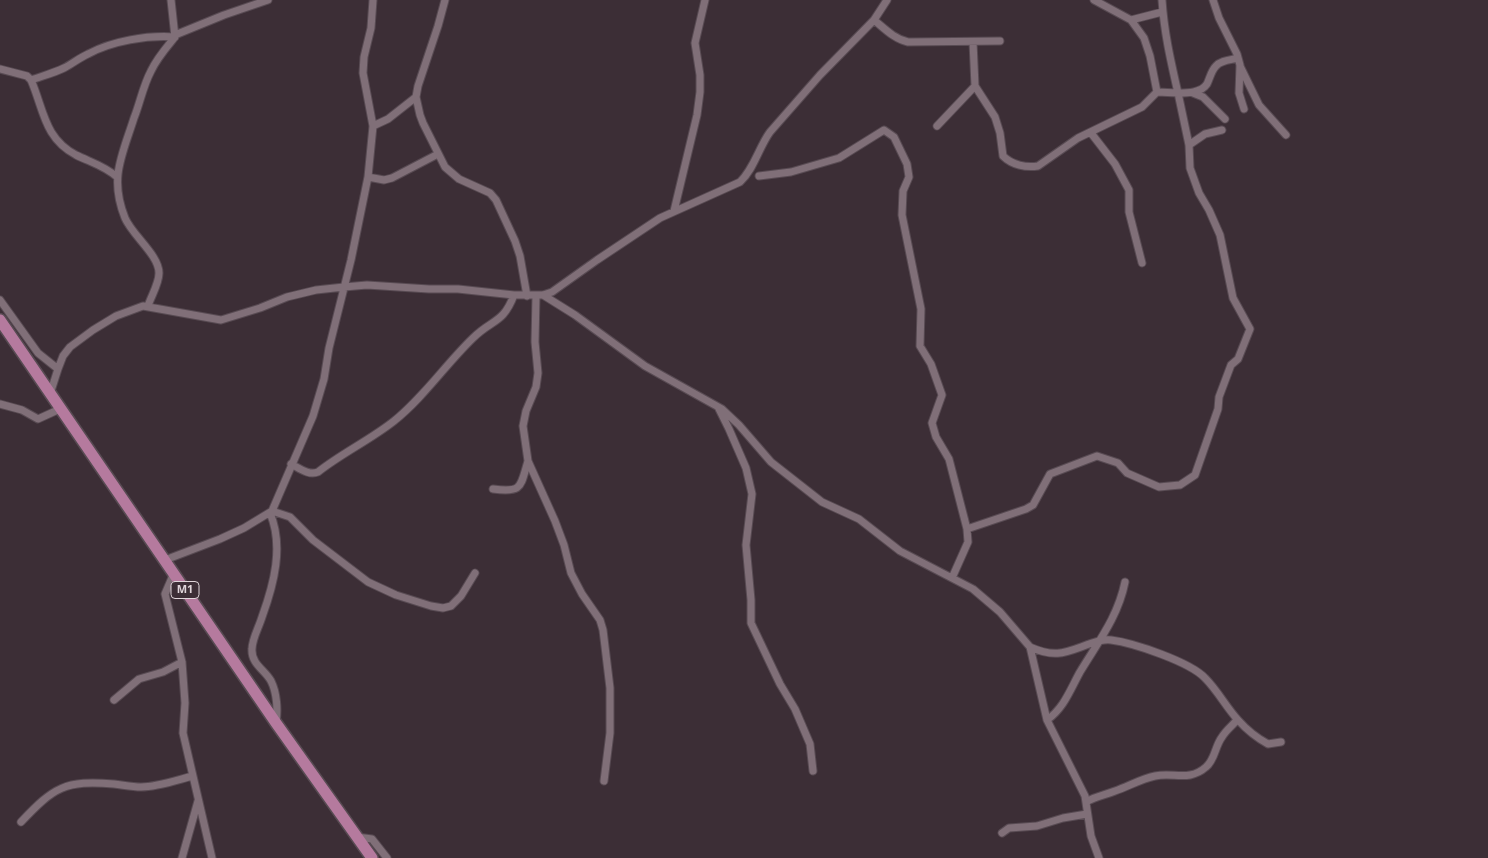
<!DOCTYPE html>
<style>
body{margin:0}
canvas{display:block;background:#3c2e36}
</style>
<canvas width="1488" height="858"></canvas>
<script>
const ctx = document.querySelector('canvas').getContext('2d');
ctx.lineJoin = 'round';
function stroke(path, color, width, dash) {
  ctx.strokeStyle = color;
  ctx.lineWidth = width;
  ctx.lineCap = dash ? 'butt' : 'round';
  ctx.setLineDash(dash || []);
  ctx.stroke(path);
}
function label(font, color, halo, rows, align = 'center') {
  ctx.font = font + ' "Open Sans",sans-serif';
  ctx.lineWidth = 5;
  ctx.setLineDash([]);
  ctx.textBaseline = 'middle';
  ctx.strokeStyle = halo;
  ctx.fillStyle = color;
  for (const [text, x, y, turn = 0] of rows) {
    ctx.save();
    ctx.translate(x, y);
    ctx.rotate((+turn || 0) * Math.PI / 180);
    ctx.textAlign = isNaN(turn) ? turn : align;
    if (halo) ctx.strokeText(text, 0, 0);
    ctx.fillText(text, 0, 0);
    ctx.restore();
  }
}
const minor = new Path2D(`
 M445 0 438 26 418 86 416 97 420 115 423 123 445 167 459 179 490 193 496 200 515 241 520 256 527 296
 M1094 0 1131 20 1162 12
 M1162 0C1164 32 1171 62 1178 93 1187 93 1201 93 1207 84 1210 78 1211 71 1216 66 1221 60 1231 60 1238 58
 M1213 0 1219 18 1237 54 1240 65 1239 93 1244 109
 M874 20C884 28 894 39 908 42L1000 41
 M175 35 224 15 268 0
 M1240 66 1259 105 1286 135
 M0 69 27 76 31 80C44 110 44 138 76 155 90 162 105 166 117 177
 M31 80C42 76 54 73 64 68 72 64 79 58 88 54 112 41 147 35 175 37
 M975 86 995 117 1000 133 1003 156C1012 165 1026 168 1038 166L1078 138 1142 107 1157 92 1150 56 1144 38 1131 20
 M1193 93 1203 97 1225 119
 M373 126 388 119 416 97
 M937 126 975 86 973 42
 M1091 133 1115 164 1129 190V212L1142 263
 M1189 145 1205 134 1222 130
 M759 176 791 172 839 158 884 130 894 137 907 164 909 177 903 191 902 215 921 309 920 346 931 364 942 395 932 423 936 437 949 459 967 529 968 542 952 578
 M368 177 384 180 392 178 438 154
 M674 211 697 115 700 92V75L695 43 705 0
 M543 295 575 315 645 366 722 409 739 425 771 462 822 502 859 519 900 551 973 589 1000 612 1030 647 1047 720 1085 796 1091 836 1099 858
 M536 296 535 342 538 373 536 387 526 411 523 426 528 461 555 521 564 545 571 573 582 594 600 620 603 630 610 688V733L604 781
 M0 300 38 353 58 369
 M148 306C151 296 159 284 159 273 159 255 132 235 125 218 109 178 122 156 134 118 140 103 143 86 151 71 157 58 166 48 175 37L171 0
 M50 394 58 369 63 356 70 347 93 330 116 316 143 306 221 320 260 308 287 297 316 290 344 287 367 285 429 289H458L514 295H543L552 292 597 260 660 218 740 182C754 169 759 147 770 132L820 75 874 20 887 0
 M0 404 22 410 38 419 60 409
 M719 409 729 429 746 468 752 494 746 545 751 600V623L780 684 795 709 810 744 813 771
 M291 464C299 468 309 476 318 472 342 453 370 440 394 421 424 397 445 365 473 338 492 319 503 324 514 295
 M493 489C523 493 520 487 528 461
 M272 511 290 517 313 540 368 582 396 595 431 606 443 608 451 606 461 596 475 573
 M270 513C284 546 274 584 262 617 259 627 252 639 252 649 251 664 265 670 271 681 277 693 278 710 276 723
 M967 529 1026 509 1033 505 1050 474 1097 456 1118 463 1127 473 1159 487 1180 485 1195 475 1218 409 1219 397 1231 365 1238 359 1250 329 1233 298 1220 235 1209 210 1199 193 1190 168 1189 145 1178 93 1157 92
 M165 560 220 539 244 528 272 511 313 416 324 379 329 348 351 260 368 177 373 126 363 73 364 57 371 28 373 0
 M174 573 165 594 182 662 185 703 183 733 212 858
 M1030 647C1057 659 1066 652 1092 643 1098 641 1104 639 1111 640 1134 643 1190 662 1205 678 1218 691 1226 707 1238 720 1246 729 1257 738 1268 744L1281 742
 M114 700 139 679 163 672 182 662
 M1047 720C1064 708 1070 690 1080 672 1098 642 1118 617 1125 582
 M1086 802C1096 796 1105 795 1115 791 1129 786 1141 779 1155 776 1174 772 1189 782 1206 767 1215 760 1215 746 1222 737 1226 730 1232 726 1237 720
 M21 822C54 787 65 780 114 784 123 785 132 787 141 787 158 787 177 780 193 776
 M1002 833 1009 828 1037 826 1063 818 1087 814
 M357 837 372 839 387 858
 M182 858 198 801`);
const trunk = new Path2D(`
 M0 320 276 723 372 858`);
stroke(minor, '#584b53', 9);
stroke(trunk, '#584b53', 14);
stroke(minor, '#806f78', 7);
stroke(trunk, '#b57a9e', 11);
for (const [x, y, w] of [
 [185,590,28]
]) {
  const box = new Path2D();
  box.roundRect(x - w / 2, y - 8.5, w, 17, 4);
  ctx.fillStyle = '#3c2e36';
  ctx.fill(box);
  stroke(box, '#dfd5da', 1);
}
label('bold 11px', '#dfd5da', null, [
 ["M1",185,590]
]);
</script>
